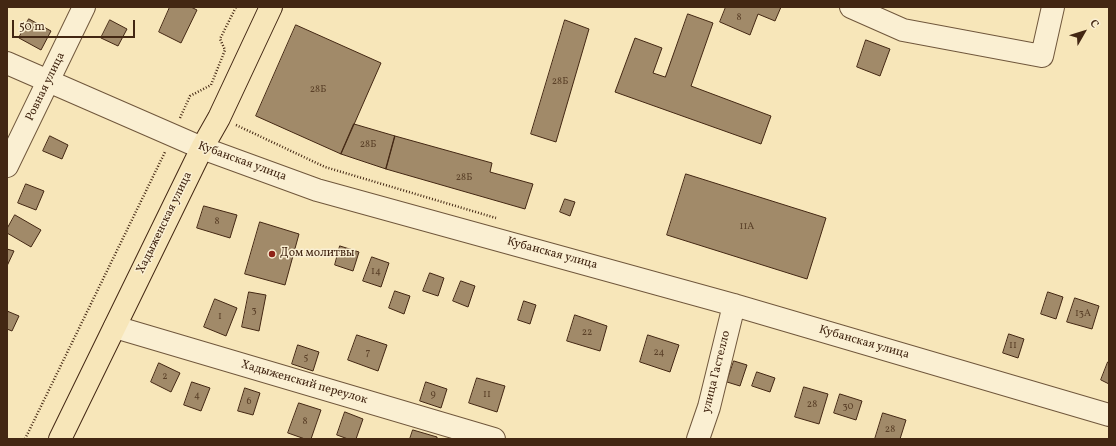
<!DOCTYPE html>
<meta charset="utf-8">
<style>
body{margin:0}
#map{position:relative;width:1116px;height:446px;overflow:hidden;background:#f7e6b9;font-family:Vollkorn,serif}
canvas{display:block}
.frame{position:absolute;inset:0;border:8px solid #432713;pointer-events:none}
.north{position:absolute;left:1064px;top:12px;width:40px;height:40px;-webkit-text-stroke:3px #faefd2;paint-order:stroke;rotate:51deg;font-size:11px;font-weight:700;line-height:16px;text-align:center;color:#432713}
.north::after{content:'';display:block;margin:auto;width:14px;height:18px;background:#432713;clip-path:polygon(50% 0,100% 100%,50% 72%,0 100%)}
.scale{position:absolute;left:12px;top:20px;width:123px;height:18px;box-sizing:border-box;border:2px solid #432713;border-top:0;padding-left:5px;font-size:12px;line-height:14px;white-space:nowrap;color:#432713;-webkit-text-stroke:3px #faefd2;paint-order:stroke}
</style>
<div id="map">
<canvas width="1116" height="446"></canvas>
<div class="frame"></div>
<div class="north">С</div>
<div class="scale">50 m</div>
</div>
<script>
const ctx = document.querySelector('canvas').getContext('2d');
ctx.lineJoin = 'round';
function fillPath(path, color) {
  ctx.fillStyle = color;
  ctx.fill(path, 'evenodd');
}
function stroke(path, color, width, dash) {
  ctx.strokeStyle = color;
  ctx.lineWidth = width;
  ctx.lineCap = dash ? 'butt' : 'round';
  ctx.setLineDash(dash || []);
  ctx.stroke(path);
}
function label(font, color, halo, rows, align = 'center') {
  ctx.font = font + ' Vollkorn,serif';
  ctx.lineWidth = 3;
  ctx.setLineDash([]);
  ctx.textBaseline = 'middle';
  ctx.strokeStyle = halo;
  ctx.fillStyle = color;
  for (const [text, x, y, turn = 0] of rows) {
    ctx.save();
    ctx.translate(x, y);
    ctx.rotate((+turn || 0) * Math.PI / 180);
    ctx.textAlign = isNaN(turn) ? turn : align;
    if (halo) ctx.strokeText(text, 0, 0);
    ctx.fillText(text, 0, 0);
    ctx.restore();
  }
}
const building = new Path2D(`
 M170 7H191L197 10 181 43 159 32Z
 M726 7H781L775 21 758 14 750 35 720 22Z
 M688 14 713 23 691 86 771 116 761 144 615 92 635 38 662 48 653 73 665 77Z
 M29 19 51 31 41 50 19 38Z
 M110 20 127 29 118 46 101 38Z
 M565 20 589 29 556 142 531 134Z
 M296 25 381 63 341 154 256 116Z
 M866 40 890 49 880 76 857 67Z
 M354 124 395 136 386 169 341 154Z
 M50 136 68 145 62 159 43 151Z
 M395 136 492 163 490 172 533 184 525 209 386 169Z
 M686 174 826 218 807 279 667 235Z
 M26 184 44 191 36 210 18 203Z
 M565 199 575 202 570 216 560 212Z
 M204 206 237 215 230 238 197 228Z
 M15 215 41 230 31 247 7 233V229Z
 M260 222 299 234 285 285 245 274Z
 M340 246 359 252 353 271 335 265Z
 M7 249 14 251 7 266Z
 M372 257 389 263 381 287 363 281Z
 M430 273 444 278 438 296 423 291Z
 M461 281 475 286 468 307 453 301Z
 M395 291 410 296 404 314 389 308Z
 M249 292 266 295 259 331 242 327Z
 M1048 292 1063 297 1056 319 1041 314Z
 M1075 298 1099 306 1092 329 1067 322Z
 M215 299 237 308 226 336 204 327Z
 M524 301 536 305 530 324 518 320Z
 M7 311 19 316 12 331 7 329Z
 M575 315 607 326 600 351 567 341Z
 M1009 334 1024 339 1018 358 1003 353Z
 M357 335 387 345 378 371 348 360Z
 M648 335 679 345 670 372 640 362Z
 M298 345 319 352 313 371 292 364Z
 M734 361 747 365 740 386 727 382Z
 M1108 362H1109V384L1101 380Z
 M159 363 180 373 171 392 151 382Z
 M757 372 775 378 770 392 752 386Z
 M477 378 505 386 497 412 469 403Z
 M192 382 210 388 201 411 184 405Z
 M426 382 447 389 441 408 420 401Z
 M804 387 828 394 819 424 795 417Z
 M245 388 260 393 253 415 238 411Z
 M840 394 862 401 856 420 834 413Z
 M299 403 321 410 311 439H305L288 433Z
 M345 412 363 419 356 439H348L337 435Z
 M883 413 906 420 900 439H875Z
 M413 430 437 437V439H410Z`);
fillPath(building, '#a18a69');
stroke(building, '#432713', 1);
const minor = new Path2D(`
 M851 7 903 30 1042 56 1053 7
 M7 63 202 148 317 190 734 305 1109 415
 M7 166 84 7
 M115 327 494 439
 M698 439 709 407 734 305`);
const major = new Path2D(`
 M60 439 202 148 219 118 271 7`);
stroke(minor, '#70573c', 24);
stroke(major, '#432713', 24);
stroke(new Path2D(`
 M180 118 190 96 211 85 225 50 220 39 236 7
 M236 125 325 167 496 218
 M25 439 165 152`), '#432713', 2.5, [1, 2]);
stroke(minor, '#faefd2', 22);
stroke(major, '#f7e6b9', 22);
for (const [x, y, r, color] of [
 [272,254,4,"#8f2418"]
]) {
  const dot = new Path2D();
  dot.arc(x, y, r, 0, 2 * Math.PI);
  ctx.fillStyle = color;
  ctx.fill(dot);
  stroke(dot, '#faefd2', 1.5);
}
label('10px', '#5a4028', null, [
 ["8",739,18],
 ["28Б",560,82],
 ["28Б",318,90],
 ["28Б",368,145],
 ["28Б",464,178],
 ["8",217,222],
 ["11А",747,227],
 ["14",376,272],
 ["3",254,311],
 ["13А",1083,314],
 ["1",220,317],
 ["22",587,333],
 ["11",1013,346],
 ["7",368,353],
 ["24",659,353],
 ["5",306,358],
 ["2",165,377],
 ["9",433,395],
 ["11",487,395],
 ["4",197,396],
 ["6",249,402],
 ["28",812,405],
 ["30",848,407],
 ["8",305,422],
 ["28",890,430]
]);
label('12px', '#432713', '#faefd2', [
 ["Ровная улица",46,87,-64],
 ["Кубанская улица",242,162,20],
 ["Хадыженская улица",165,223,-64],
 ["Кубанская улица",552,254,15],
 ["Кубанская улица",864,343,16],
 ["улица Гастелло",717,372,-76],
 ["Хадыженский переулок",304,383,16]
]);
label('12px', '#432713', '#faefd2', [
 ["Дом молитвы",280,254]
], 'left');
</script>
